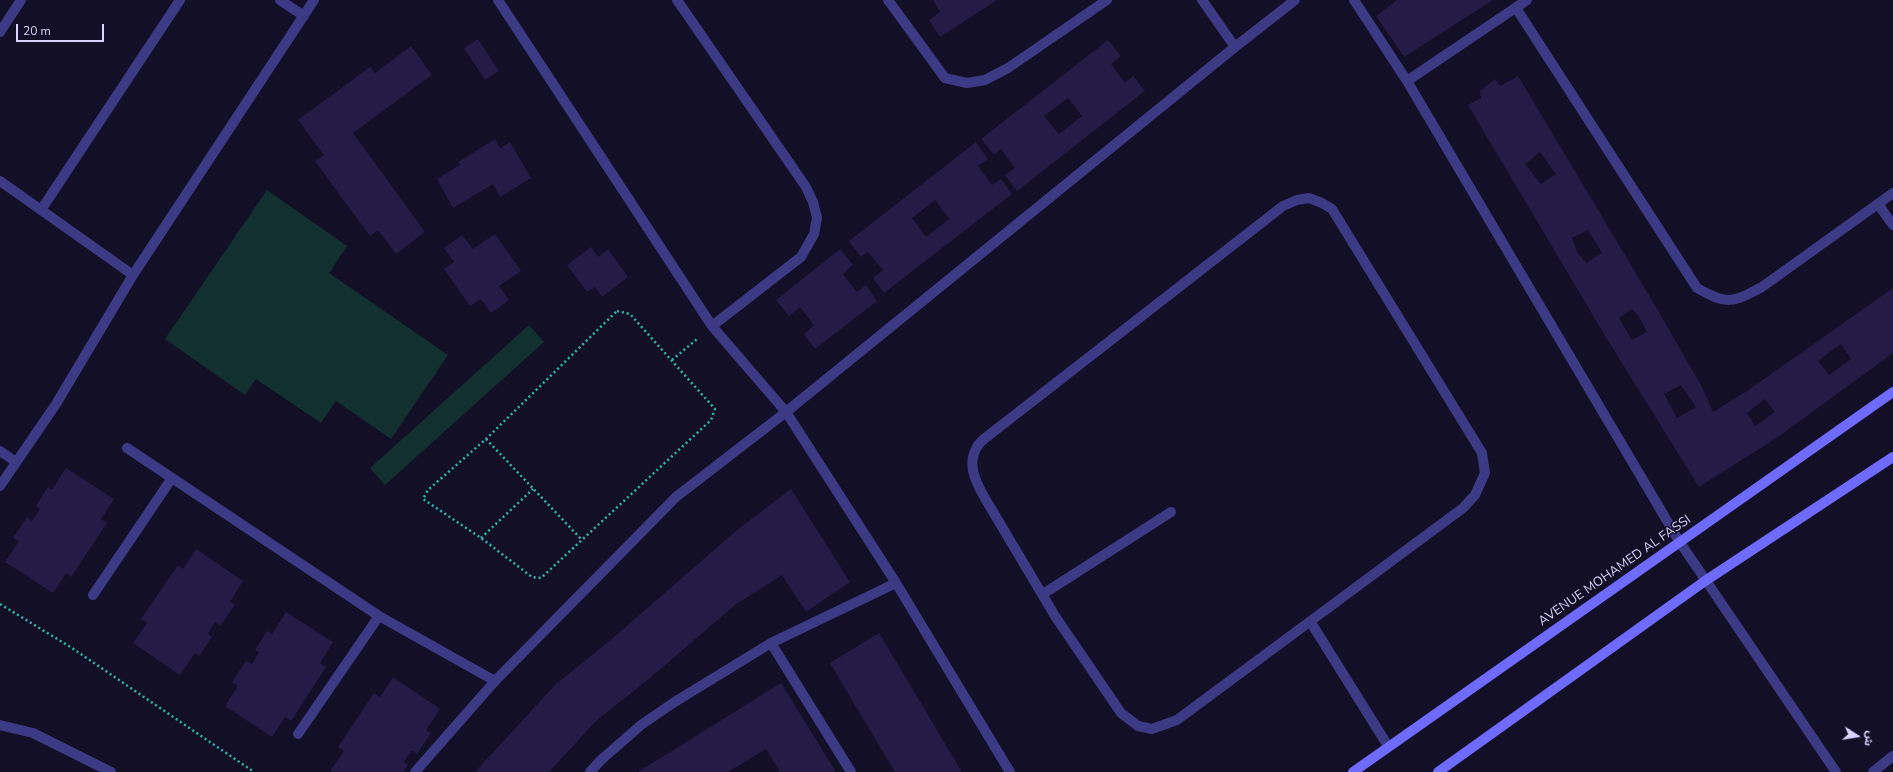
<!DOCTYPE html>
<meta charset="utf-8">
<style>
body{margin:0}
#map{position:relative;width:1893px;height:772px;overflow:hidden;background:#130f26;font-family:"Nunito Sans","Noto Sans Arabic",sans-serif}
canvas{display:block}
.north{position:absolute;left:1837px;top:716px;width:40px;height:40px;-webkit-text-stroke:3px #130f26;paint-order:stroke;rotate:102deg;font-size:11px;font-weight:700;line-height:16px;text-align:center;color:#d9d4ff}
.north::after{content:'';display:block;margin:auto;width:14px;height:18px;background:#d9d4ff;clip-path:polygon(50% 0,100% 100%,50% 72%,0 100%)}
.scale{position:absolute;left:16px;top:24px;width:88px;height:18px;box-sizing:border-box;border:2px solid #d9d4ff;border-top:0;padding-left:5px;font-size:12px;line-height:14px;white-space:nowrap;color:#d9d4ff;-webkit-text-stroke:3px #130f26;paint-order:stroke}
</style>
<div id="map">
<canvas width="1893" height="772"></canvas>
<div class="north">ش</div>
<div class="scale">20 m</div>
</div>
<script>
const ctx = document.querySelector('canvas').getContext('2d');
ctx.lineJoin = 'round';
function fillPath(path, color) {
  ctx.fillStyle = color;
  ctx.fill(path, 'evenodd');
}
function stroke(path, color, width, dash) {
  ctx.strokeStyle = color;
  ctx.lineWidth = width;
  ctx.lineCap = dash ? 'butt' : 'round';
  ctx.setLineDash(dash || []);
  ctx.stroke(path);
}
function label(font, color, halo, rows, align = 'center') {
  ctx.font = font + ' "Nunito Sans",sans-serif';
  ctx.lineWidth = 3;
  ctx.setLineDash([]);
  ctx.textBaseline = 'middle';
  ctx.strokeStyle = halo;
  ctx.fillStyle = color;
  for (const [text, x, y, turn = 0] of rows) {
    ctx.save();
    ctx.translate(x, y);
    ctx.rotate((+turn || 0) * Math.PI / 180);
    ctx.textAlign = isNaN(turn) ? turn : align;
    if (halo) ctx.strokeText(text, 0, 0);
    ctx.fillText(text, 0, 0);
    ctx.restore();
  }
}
fillPath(new Path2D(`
 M267 190 347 246 329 273 448 355 391 439 336 401 321 423 256 379 245 395 165 339Z
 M529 325 544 342 385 485 370 468Z`), '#12302f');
fillPath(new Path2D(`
 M933 0H997L940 37 929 20 940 12Z
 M1397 0H1493L1404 57 1376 16Z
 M478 39 499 71 485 80 464 48Z
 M1108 40 1121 56 1111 64 1125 83 1133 76 1145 91 1017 191 1005 175 1015 168 1001 149 994 155 981 139ZM1068 98 1082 116 1059 134 1044 116Z
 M411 46 432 75 353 133 425 232 396 254 378 230 370 236 315 161 324 155 298 120 370 67 375 73Z
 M1518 76 1656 307 1702 387 1713 412 1747 391 1893 288V353L1778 437 1699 487 1607 339 1468 105 1481 98 1480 91 1495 79 1500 86ZM1540 152 1556 174 1541 184 1525 164ZM1588 230 1602 253 1586 263 1577 252 1572 238ZM1632 309 1639 317 1647 332 1632 340 1619 318ZM1841 344 1851 359 1829 375 1818 361ZM1681 385 1696 407 1677 418 1664 394ZM1765 399 1775 412 1755 426 1747 413Z
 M495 139 500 148 510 142 531 178 500 197 493 184 453 208 437 179 460 165 458 162Z
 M976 142 988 159 978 166 992 185 1001 179 1012 194 884 293 873 278 883 270 868 252 861 257 849 241ZM935 200 949 219 926 237 912 218Z
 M495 234 521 271 499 286 509 300 491 313 481 299 470 306 444 269 454 262 444 248 462 235 473 249Z
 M591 247 598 257 608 249 628 277 602 297 595 287 587 292 567 265Z
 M840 249 853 265 843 274 857 292 866 285 877 301 815 349 804 334 814 325 800 307 789 316 776 300Z
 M66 468 114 499 101 519 107 523 71 577 66 573 53 593 5 562 19 541 13 538 27 517 32 521 40 509 36 506 48 487 52 490Z
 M791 489 850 582 806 612 782 575 735 605 650 678 596 721 549 772H475L555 685 614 637 737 530Z
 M196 549 243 581 230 602 235 605 220 626 215 622 208 634 212 637 199 656 195 653 180 675 133 643 147 623 141 619 178 565 183 569Z
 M286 612 333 642 320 663 326 667 291 721 285 717 272 737 225 706 238 686 232 682 246 661 252 664 259 652 255 650 267 631 272 634Z
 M879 633 937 730 962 772H895L830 663Z
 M393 677 440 709 426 730 431 733 417 754 412 750 404 762 408 765 403 772H332L330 771 344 751 338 747 374 693 380 697Z
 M781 683 836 772H780L766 749 728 772H638Z`), '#241b47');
stroke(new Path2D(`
 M617 311 630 314 715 409 711 420 541 578 532 577 481 538 423 499 428 490 486 439Z
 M672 360 697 339
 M486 439 582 540
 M481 538 533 489
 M0 604 72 648 254 772`), '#2fb8b0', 2.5, [2, 3]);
stroke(new Path2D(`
 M127 448 379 616 495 681
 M0 451 16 462
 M1043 594 1171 512
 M93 595 172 478
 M298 734 379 616`), '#3d3a85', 10);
stroke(new Path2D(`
 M280 0 304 16
 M498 0 712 326 786 412 896 583 1010 772
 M677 0 806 187 813 202 817 218 814 234 801 257 712 326
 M888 0 945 78 967 83 985 80 1008 68 1107 0
 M1202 0 1235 47
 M1354 0 1407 81 1679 541 1836 772
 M1516 8 1697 288C1727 305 1732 303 1762 287L1893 193
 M0 32 21 0
 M1407 81 1527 0
 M0 181 133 275
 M1309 198 1322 203 1332 209 1482 453 1485 473 1475 495 1463 508 1177 720 1152 729 1138 726 1121 713 1055 616 983 495C975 480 967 464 977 447 980 441 988 436 993 432L1283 206 1297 200Z
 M1878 204 1893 225
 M41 210 180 0
 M0 486 56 404 133 275 314 0
 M1310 621 1388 746
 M771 643 851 772
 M0 725 33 733 111 772
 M415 772 495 681 676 497 786 412 1235 47 1295 0
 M590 772 601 760 641 725 673 703 771 643 896 583
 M1873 772 1893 756`), '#3d3a85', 10);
stroke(new Path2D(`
 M1353 772 1893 392
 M1438 772 1705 581 1893 457`), '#6f6bff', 10);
label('13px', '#d9d4ff', '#130f26', [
 ["AVENUE MOHAMED AL FASSI",1615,571,-35]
]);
</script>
